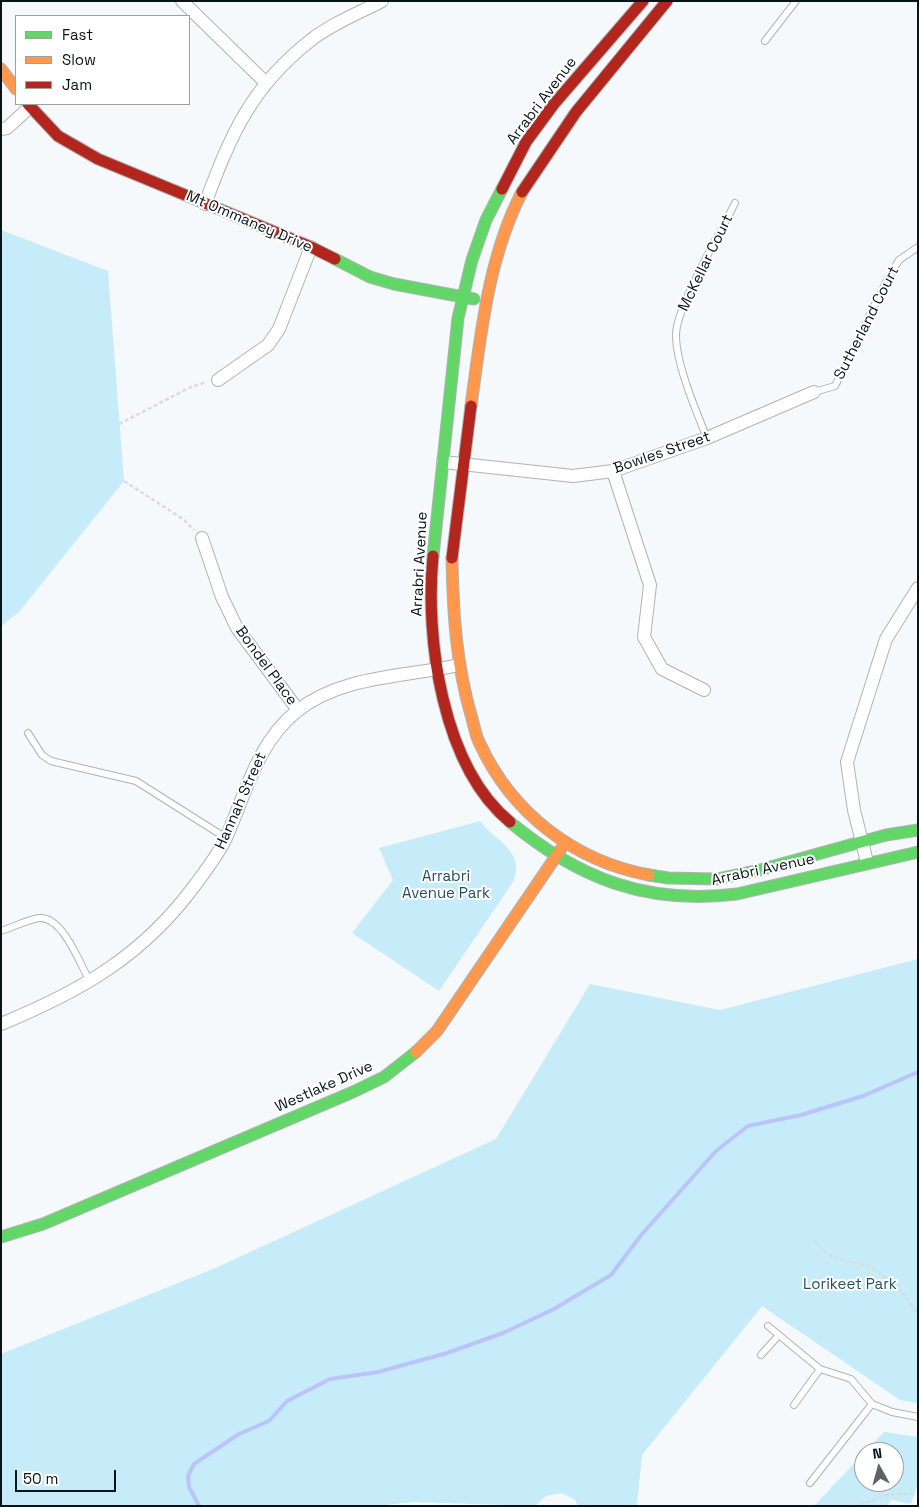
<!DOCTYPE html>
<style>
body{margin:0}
#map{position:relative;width:919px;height:1507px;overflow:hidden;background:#f6f9fb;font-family:"Space Grotesk",sans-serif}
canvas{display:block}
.frame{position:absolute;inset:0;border:2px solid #091419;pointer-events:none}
.legend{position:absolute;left:15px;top:15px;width:175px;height:90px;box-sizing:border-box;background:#fff;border:1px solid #9da1a3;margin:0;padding:6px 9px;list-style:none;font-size:15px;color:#091419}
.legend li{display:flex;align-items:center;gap:10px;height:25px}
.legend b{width:25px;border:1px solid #9da1a3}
.north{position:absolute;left:854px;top:1442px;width:50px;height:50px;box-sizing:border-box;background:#fff;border:1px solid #9da1a3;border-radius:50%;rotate:353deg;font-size:14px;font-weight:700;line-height:20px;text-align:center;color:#091419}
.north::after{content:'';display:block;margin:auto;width:18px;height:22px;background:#5c6468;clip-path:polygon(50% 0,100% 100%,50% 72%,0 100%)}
.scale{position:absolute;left:15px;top:1470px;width:101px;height:22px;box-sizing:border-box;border:2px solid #091419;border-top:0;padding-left:6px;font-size:15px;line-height:18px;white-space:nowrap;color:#091419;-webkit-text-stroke:4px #fff;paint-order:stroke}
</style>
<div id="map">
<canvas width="919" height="1507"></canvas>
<div class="frame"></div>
<ul class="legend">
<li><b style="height:6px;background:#63d668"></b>Fast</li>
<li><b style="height:6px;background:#ff974d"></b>Slow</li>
<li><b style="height:6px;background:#b3261e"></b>Jam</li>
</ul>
<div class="north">N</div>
<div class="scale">50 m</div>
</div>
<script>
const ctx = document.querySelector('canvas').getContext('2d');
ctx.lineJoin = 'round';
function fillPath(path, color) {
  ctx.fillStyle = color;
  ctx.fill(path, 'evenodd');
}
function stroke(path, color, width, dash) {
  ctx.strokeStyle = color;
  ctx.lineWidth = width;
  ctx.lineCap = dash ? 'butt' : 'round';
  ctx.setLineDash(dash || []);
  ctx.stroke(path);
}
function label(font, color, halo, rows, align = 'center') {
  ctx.font = font + ' "Space Grotesk",sans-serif';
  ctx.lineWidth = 4;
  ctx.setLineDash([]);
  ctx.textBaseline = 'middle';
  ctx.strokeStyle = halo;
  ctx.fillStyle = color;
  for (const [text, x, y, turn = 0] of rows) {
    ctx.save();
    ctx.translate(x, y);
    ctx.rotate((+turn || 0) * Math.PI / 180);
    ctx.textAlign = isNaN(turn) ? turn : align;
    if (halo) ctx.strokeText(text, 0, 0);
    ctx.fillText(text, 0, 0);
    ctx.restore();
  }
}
fillPath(new Path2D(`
 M1 230 108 271 124 481 19 612 1 626Z
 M480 821C497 843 526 851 513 882L439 991 352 933 393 880 379 848Z
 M918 959V1403L900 1400 762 1306 642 1455 637 1506H578L575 1500 562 1493 546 1496 535 1506 414 1502 376 1506H1V1354L213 1269 496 1139 590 984 720 1010Z
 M884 1432 918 1437V1483L911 1504 891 1500 887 1506H814L864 1453V1482H894V1452H865Z`), '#c6ebf9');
stroke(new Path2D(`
 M199 1506 189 1487 188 1476 194 1464 239 1434 269 1421 287 1401 330 1379 378 1372 447 1353 503 1333 552 1310 611 1275 642 1234 716 1151 748 1126 801 1115 863 1096 918 1072`), '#bbc4f9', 4);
const lane = new Path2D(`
 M765 41 796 1
 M814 392 835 386 885 284 899 260 918 247
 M707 438C696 411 676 364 676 335 676 307 721 232 735 203
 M28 733 42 755 51 761 136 781 226 838
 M1 931C13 927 27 920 39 918 63 916 80 964 90 982
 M768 1326 820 1369
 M761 1355 779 1335
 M794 1405 820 1369 851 1379 872 1404
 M810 1483 872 1404 892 1412 918 1417`);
const street = new Path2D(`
 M182 1 265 82
 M1 129 7 128 30 107
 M205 204C231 134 251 87 311 40 331 24 359 13 382 1
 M218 380 268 345 279 329 311 247
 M443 462 573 476 613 471 707 438 814 392
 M613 471 650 585 644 637 662 669 704 690
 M202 538 222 597 237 628 298 710
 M867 862 854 810 847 762 886 639 918 588
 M1 1024C81 991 143 956 195 885 206 870 218 855 226 838 246 793 257 743 297 711 343 675 405 677 459 665`);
const fast = new Path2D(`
 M335 259 370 277 394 284 474 299
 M433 556 458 318 472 260 486 220 502 189
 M510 822C579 879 647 905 737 894L918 852
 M649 875 668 878 717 879 760 870 886 835 918 830
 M1 1237 43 1224 353 1092 384 1077 416 1052`);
const slow = new Path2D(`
 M1 69 16 89
 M471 406C481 333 488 258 522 192
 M452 558C453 612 456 663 471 715 474 724 475 735 480 744 512 813 574 861 649 875
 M416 1052 437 1031 561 849`);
const jam = new Path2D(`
 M28 104 58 136 98 159 311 247 335 259
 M502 189 526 142 554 104 643 1
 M522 192 576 112 667 1
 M433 556C425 638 442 766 510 822
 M452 558 471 406`);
stroke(lane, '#adb4b7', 8);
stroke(street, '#adb4b7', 14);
stroke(fast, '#adb4b7', 13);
stroke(slow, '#adb4b7', 13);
stroke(jam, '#adb4b7', 13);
stroke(new Path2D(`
 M119 424 191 387 207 382
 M124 481 183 519 194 530
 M815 1241C834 1268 854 1257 877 1271 893 1282 907 1298 918 1314
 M861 1506C879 1495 898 1491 918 1495`), '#dadbdc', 2.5, [4, 2.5]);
stroke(lane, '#fefefe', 6);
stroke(street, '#fefefe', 12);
stroke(fast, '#63d668', 11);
stroke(slow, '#ff974d', 11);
stroke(jam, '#b3261e', 11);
label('15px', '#091419', '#fff', [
 ["Arrabri Avenue",542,101,-53],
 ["Mt Ommaney Drive",249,222,23],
 ["McKellar Court",706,263,-64],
 ["Sutherland Court",867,323,-63],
 ["Bowles Street",662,453,-19],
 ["Arrabri Avenue",420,564,-87],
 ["Bondel Place",266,666,54],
 ["Hannah Street",241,801,-66],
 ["Arrabri Avenue",763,870,-12],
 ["Westlake Drive",324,1087,-24]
]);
label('15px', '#245060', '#fff', [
 ["Arrabri",446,877],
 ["Avenue Park",446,894],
 ["Lorikeet Park",850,1285]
]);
</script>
